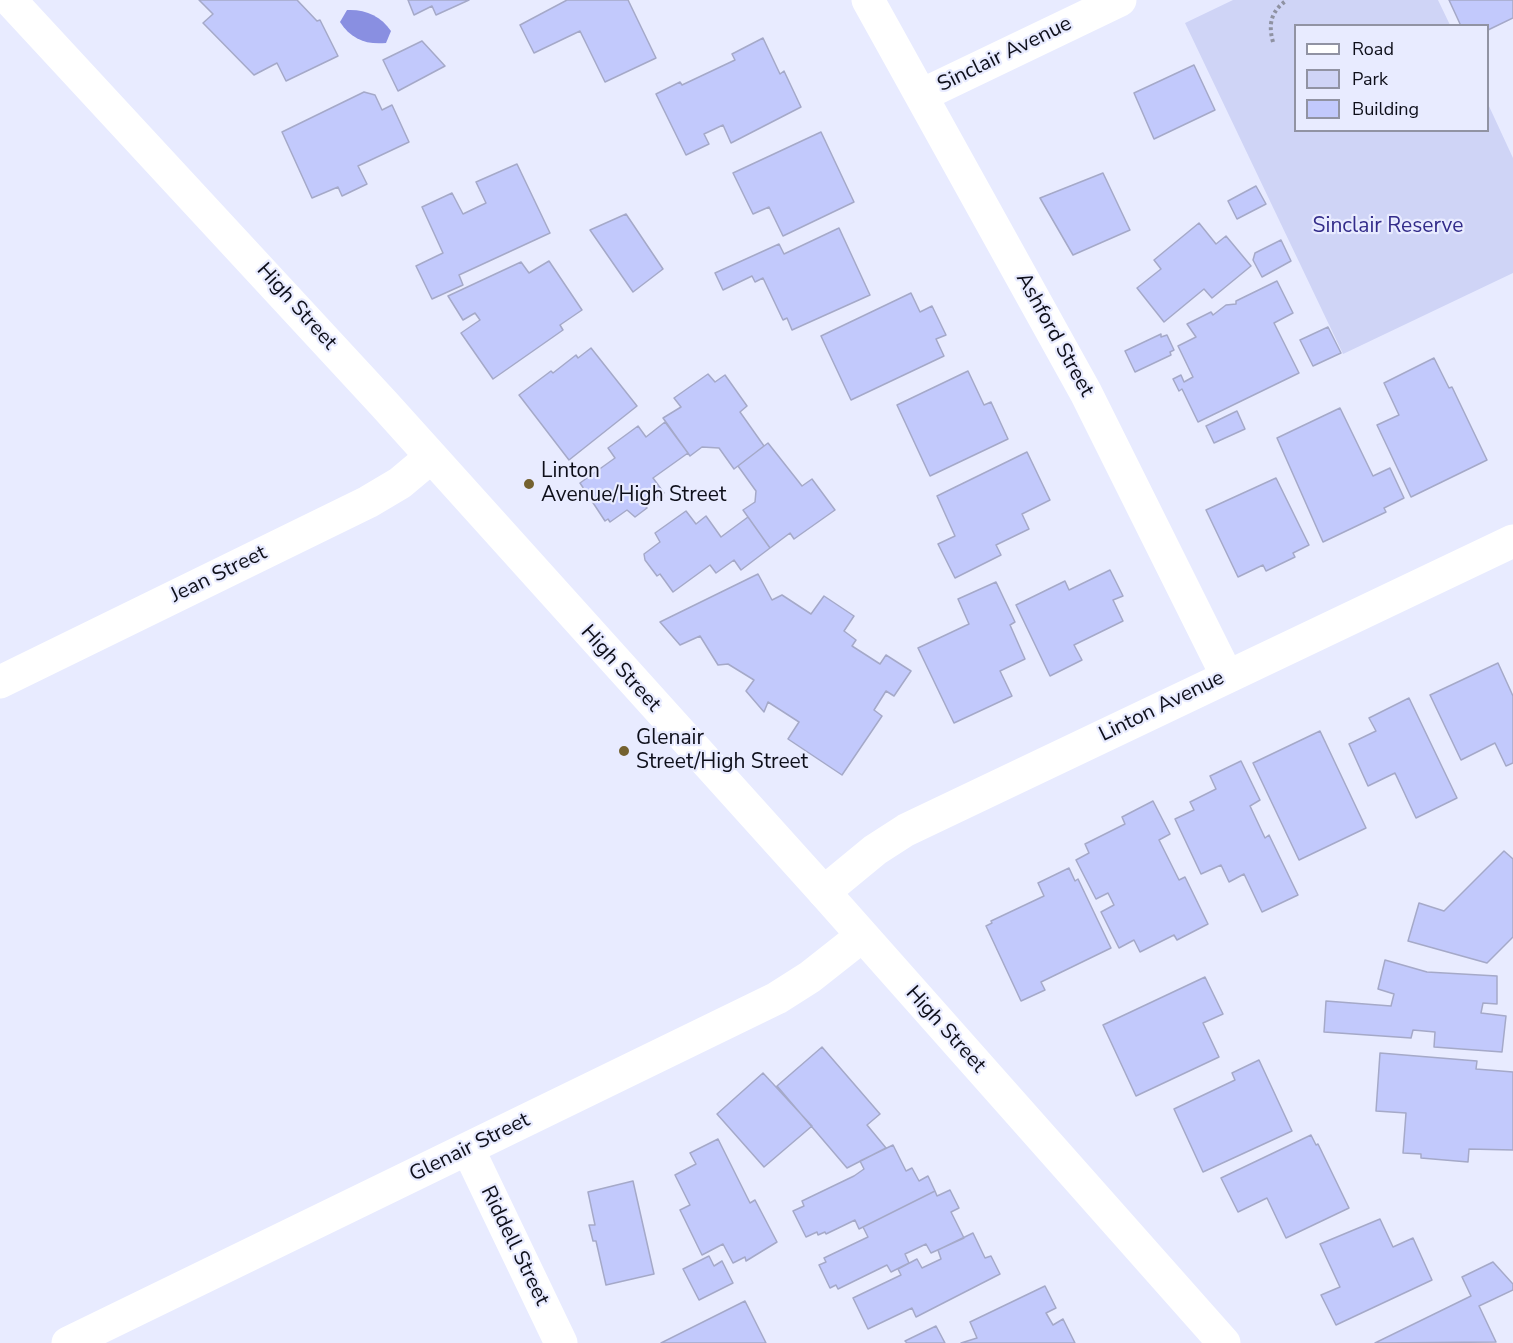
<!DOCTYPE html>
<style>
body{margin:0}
#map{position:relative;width:1513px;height:1343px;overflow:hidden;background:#e8ebff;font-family:"Nunito Sans",sans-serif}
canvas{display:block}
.legend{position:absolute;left:1294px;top:24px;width:195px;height:108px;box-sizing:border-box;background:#e8ebff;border:2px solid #9193a3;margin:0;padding:8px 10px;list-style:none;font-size:18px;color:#0e0f1a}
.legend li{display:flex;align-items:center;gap:12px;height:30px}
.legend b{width:30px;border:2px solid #9193a3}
</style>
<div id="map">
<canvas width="1513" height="1343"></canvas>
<ul class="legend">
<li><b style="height:8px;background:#fff"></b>Road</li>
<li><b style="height:16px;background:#cfd4f6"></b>Park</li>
<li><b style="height:16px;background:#c2c9fc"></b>Building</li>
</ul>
</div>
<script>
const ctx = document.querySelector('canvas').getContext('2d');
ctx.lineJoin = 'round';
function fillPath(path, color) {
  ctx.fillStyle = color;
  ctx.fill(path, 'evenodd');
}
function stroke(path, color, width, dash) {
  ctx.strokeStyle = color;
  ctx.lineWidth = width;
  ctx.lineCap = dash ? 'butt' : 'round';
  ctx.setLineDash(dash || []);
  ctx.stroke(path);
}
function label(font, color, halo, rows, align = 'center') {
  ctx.font = font + ' "Nunito Sans",sans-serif';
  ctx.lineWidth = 4.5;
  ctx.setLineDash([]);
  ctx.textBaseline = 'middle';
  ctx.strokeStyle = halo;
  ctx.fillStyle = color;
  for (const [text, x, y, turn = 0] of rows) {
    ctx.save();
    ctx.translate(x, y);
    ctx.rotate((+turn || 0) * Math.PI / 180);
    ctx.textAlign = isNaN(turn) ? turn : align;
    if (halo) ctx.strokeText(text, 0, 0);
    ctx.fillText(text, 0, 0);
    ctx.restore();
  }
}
fillPath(new Path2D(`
 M1233 0H1438L1450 25 1296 26V130H1488V104L1513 158V273L1343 354 1185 23Z`), '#cfd4f6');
fillPath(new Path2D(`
 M347 10C365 9 381 16 391 31L386 43C366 45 351 39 340 22Z`), '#898fe1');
const building = new Path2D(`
 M199 0H297L317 21 320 20 338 56 286 81 277 63 254 75 203 23 213 14Z
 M408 0H469L436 15 432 6 414 15Z
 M567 0H628L656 58 605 82 580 31 534 53 520 25Z
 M1449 0H1513V18L1488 30V26H1461Z
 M763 38 780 74 784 71 801 107 731 143 723 125 704 134 709 144 686 155 656 94 680 82 682 85 735 60 732 54Z
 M422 41 445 66 398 91 383 60Z
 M1194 65 1215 110 1154 139 1134 93Z
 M364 92 375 95 382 110 392 105 409 142 358 166 367 184 342 196 338 187 312 198 282 132Z
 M821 132 854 202 783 236 769 207 753 214 733 173Z
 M517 164 550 233 459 275 463 285 432 299 416 266 443 253 422 207 452 193 463 214 486 203 476 182Z
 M1103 173 1130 230 1073 255 1040 198Z
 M1256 186 1266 204 1237 219 1228 201Z
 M626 214 663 269 633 292 590 230Z
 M1199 223 1216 244 1226 236 1251 266 1212 298 1204 289 1164 322 1137 288 1161 269 1154 260Z
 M839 228 870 295 792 330 787 318 783 320 763 278 755 282 752 276 723 290 715 273 779 244 784 254Z
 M1281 240 1291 261 1262 277 1253 260 1255 253Z
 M549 261 582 310 560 325 563 330 493 379 461 333 480 320 475 313 463 320 448 296 521 262 529 273Z
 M1277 281 1293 313 1274 323 1299 373 1198 422 1182 389 1179 391 1173 379 1181 375 1184 382 1193 377 1178 346 1196 337 1187 324 1211 312 1213 315 1226 305 1236 304V301Z
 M911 293 920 312 932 306 946 335 936 339 944 356 851 400 821 336Z
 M1328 327 1341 353 1313 366 1300 340Z
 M1161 334V337L1167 335 1174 350 1170 352 1171 355 1135 372 1125 351Z
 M591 348 637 406 569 460 519 395 551 371 553 373 576 355 578 358Z
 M1434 358 1449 388 1452 387 1487 460 1411 497 1377 425 1399 415 1384 383Z
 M968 371 984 405 991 402 1008 439 930 476 897 405Z
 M708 374 715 382 725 375 747 406 740 412 764 446 734 469 719 448 702 447 690 456 663 418 681 407 674 398Z
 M1340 408 1373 476 1390 468 1404 498 1384 508 1386 512 1323 542 1277 438Z
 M1237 411 1245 429 1214 443 1206 426Z
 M665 422 688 453 653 478 664 493 645 506 647 508 635 517 627 510 610 522 608 519 605 521 580 483 615 458 608 448 638 426 646 437Z
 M768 443 802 486 812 479 835 510 794 539 790 533 770 548 743 510 755 502 756 491 738 466Z
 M1027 452 1050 500 1022 514 1029 529 996 545 1001 555 955 578 938 544 955 536 937 496Z
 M1276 478 1309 545 1293 553 1295 557 1266 571 1263 565 1238 577 1206 510Z
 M686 511 696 524 706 516 721 537 748 517 770 548 741 570 734 560 716 573 710 565 673 592 660 574 657 576 645 560 644 554 660 542 655 533Z
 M1110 570 1123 596 1113 600 1123 621 1074 645 1082 660 1050 676 1016 605 1065 581 1069 590Z
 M758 574 772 600 782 595 811 614 824 596 854 616 844 631 856 640 852 646 880 664 886 655 911 671 894 696 886 691 874 710 882 716 842 775 788 739 799 722 768 702 764 712 746 691 754 680 728 664 718 665 700 636 680 645 660 622Z
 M996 582 1015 622 1010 625 1025 659 1000 671 1012 696 954 723 918 648 969 624 958 599Z
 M1498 663 1513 696V763L1506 766 1495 743 1461 760 1430 695Z
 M1409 698 1457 798 1416 818 1395 773 1368 786 1349 744 1376 731 1369 718Z
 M1320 731 1366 828 1299 860 1253 763Z
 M1241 761 1260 800 1250 806 1265 838 1269 835 1298 895 1262 912 1244 874 1229 882 1221 865 1201 874 1175 819 1194 810 1190 802 1216 789 1210 776Z
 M1153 801 1170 834 1159 840 1179 880 1185 877 1208 924 1177 940 1174 935 1140 952 1134 940 1119 948 1101 912 1114 905 1108 893 1096 899 1076 860 1089 853 1085 844 1125 824 1122 817Z
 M1504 851 1513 859V937L1487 963 1408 941 1419 903 1444 911Z
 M1069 868 1075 881 1078 879 1111 948 1041 982 1045 990 1021 1001 986 926 992 923 991 921 1044 896 1038 883Z
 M1385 960 1427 972 1497 976V1004L1483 1003 1481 1013 1506 1016 1502 1052 1434 1047 1435 1032 1413 1030 1411 1038 1324 1032 1326 1001 1391 1006 1394 994 1378 989Z
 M1205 977 1223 1014 1203 1023 1219 1057 1136 1096 1103 1025Z
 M822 1047 880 1114 867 1125 886 1148 847 1168 777 1086Z
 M1380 1053 1477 1061 1476 1069 1513 1072V1150L1469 1149 1468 1162 1421 1158V1154L1403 1153 1406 1113 1376 1111Z
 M1259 1060 1292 1131 1203 1172 1174 1109 1235 1080 1232 1073Z
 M763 1073 812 1126 764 1167 717 1114Z
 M1311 1135 1316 1145 1318 1144 1349 1208 1286 1238 1267 1198 1238 1212 1221 1178Z
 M718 1139 750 1203 755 1200 777 1242 746 1261 745 1257 733 1263 723 1244 702 1255 680 1210 690 1205 675 1175 696 1164 690 1153Z
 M893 1145 906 1171 912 1168 919 1181 928 1176 935 1191 859 1229 855 1220 826 1234 825 1232 818 1235 817 1232 806 1237 793 1211 804 1206 802 1201 854 1176 864 1169 860 1161Z
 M633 1181 654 1274 606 1285 596 1241H593L589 1225H595L588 1192Z
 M950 1190 959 1208 951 1212 964 1238 931 1253 926 1244 905 1254 909 1263 891 1272 887 1265 838 1289 836 1285 830 1288 819 1265 826 1262 824 1258 868 1237 863 1227 935 1191 937 1196Z
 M1380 1219 1393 1247 1413 1238 1432 1280 1336 1325 1321 1295 1340 1287 1320 1244Z
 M973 1233 985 1258 991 1256 1000 1274 916 1317 912 1308 868 1329 853 1298 901 1275 898 1269 917 1259 922 1268 941 1259 938 1250Z
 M709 1256 714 1266 722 1261 733 1283 699 1300 683 1269Z
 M1493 1262 1513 1284V1290L1479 1306 1496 1342 1375 1343 1471 1296 1462 1277Z
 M1045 1286 1056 1308 1046 1313 1053 1325 1063 1319 1075 1343H961L977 1338 970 1322Z
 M745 1301 766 1343H661Z
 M936 1326 945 1343H907L905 1341Z`);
fillPath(building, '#c2c9fc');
stroke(building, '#a5a9c8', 1.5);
stroke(new Path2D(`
 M1273 42C1268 24 1271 11 1287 0`), '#8f92a2', 4, [3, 3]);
stroke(new Path2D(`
 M868 0 1086 393 1227 676
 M922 95 1120 0
 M0 682 368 502 400 483 431 457
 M824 892 875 850 906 830 1513 541
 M468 1149 561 1343
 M68 1343 777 998 810 977 862 936`), '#fff', 33);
stroke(new Path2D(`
 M10 0 384 404 824 892 1224 1343`), '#fff', 33);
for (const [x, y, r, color] of [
 [529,484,6,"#74612f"],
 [624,751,6,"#74612f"]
]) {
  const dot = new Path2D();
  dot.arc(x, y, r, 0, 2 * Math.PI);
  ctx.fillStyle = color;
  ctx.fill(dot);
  stroke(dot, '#e8ebff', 2);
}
label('21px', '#0e0f1a', '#e8ebff', [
 ["Sinclair Avenue",1005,55,-26],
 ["High Street",296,307,48],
 ["Ashford Street",1054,335,61],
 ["Jean Street",219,575,-26],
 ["High Street",620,669,48],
 ["Linton Avenue",1162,707,-26],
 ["High Street",945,1030,48],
 ["Glenair Street",470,1148,-26],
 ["Riddell Street",514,1246,64]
]);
label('21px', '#332c8a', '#e8ebff', [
 ["Sinclair Reserve",1388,227]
]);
label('21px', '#0e0f1a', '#e8ebff', [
 ["Linton",541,472],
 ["Avenue/High Street",541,496],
 ["Glenair",636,739],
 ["Street/High Street",636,763]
], 'left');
</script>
